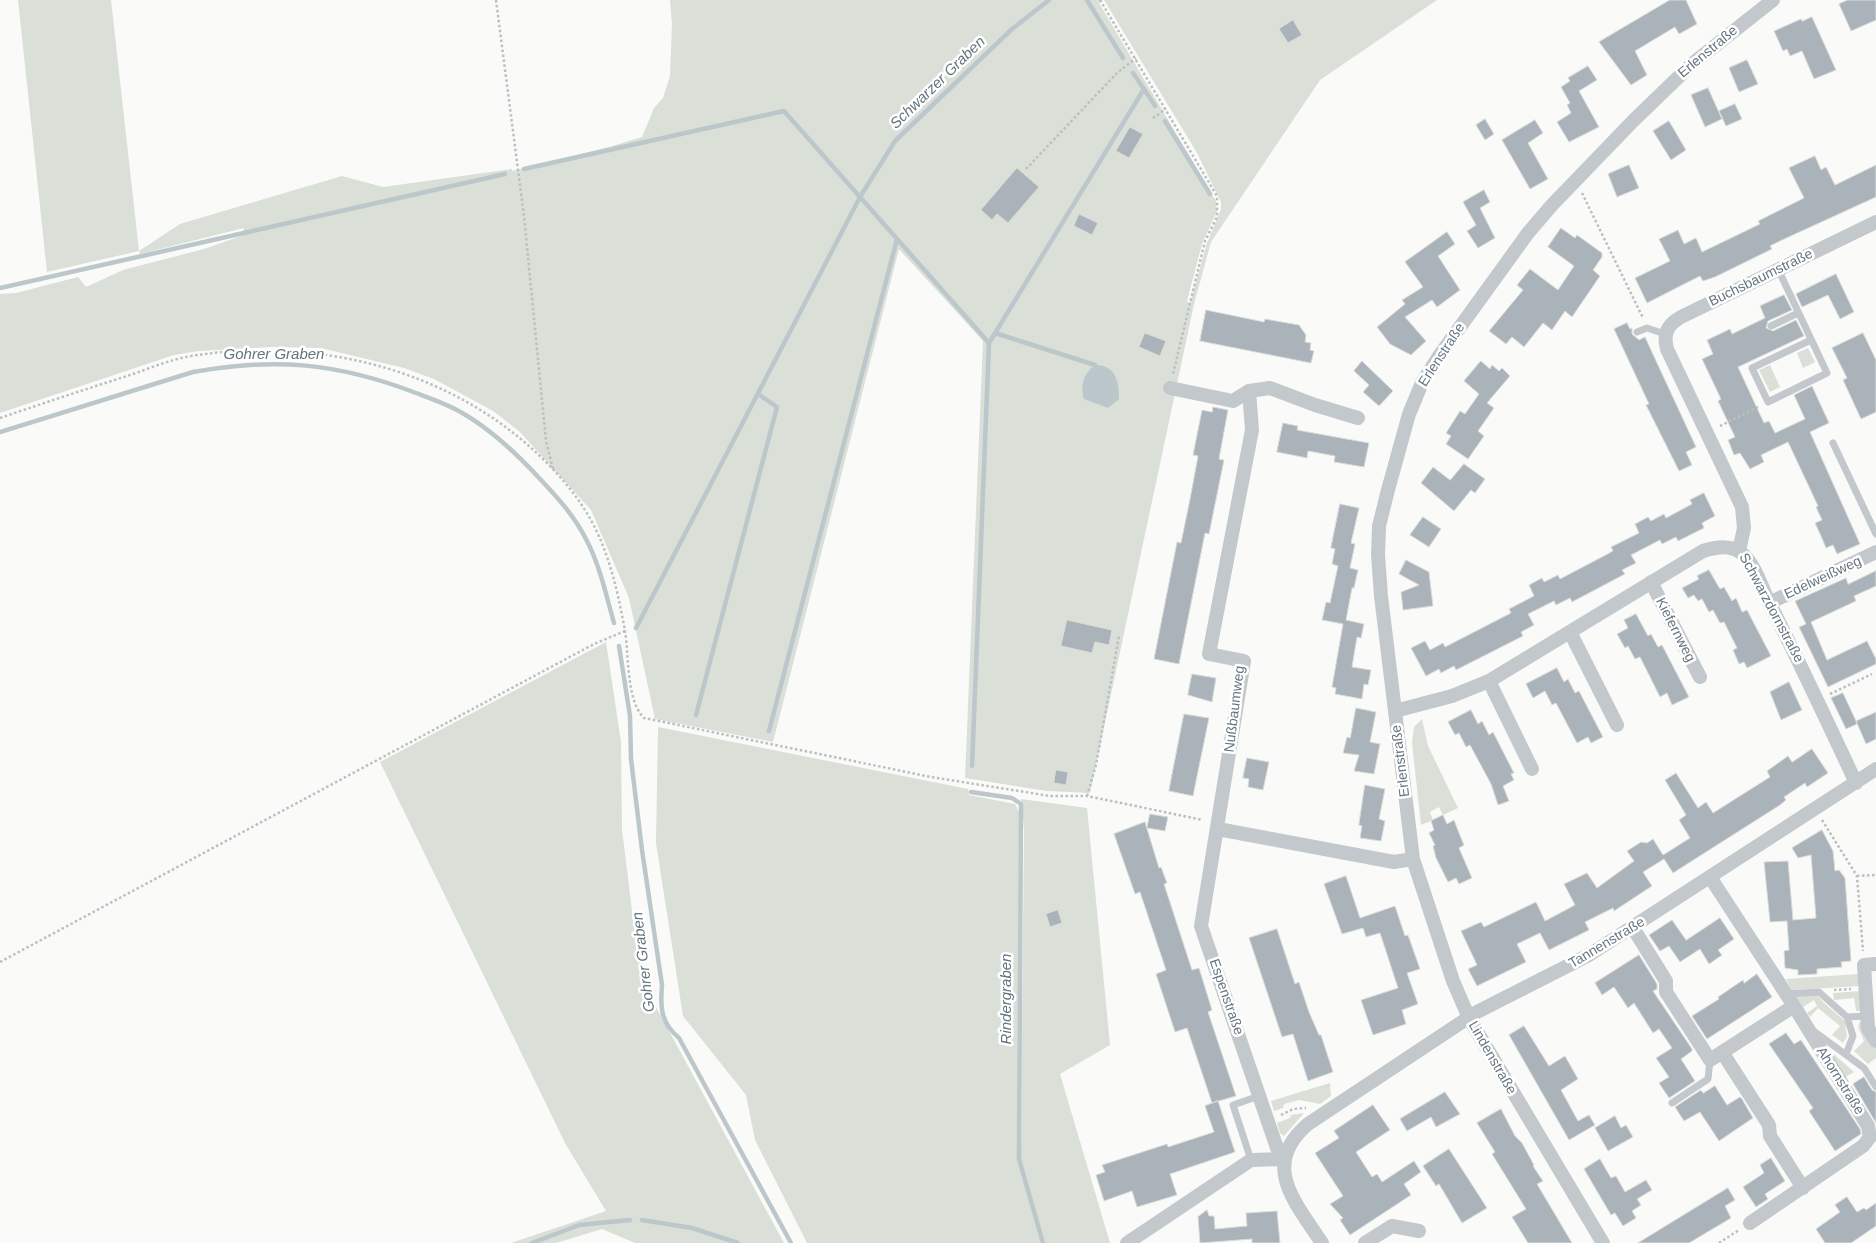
<!DOCTYPE html>
<meta charset="utf-8">
<style>
body{margin:0}
canvas{display:block;background:#fafaf8}
</style>
<canvas width="1876" height="1243"></canvas>
<script>
const ctx = document.querySelector('canvas').getContext('2d');
ctx.lineJoin = 'round';
function fillPath(path, color) {
  ctx.fillStyle = color;
  ctx.fill(path, 'evenodd');
}
function stroke(path, color, width, dash) {
  ctx.strokeStyle = color;
  ctx.lineWidth = width;
  ctx.lineCap = dash ? 'butt' : 'round';
  ctx.setLineDash(dash || []);
  ctx.stroke(path);
}
function label(font, color, halo, rows, align = 'center') {
  ctx.font = font + ' Helvetica,sans-serif';
  ctx.lineWidth = 5;
  ctx.setLineDash([]);
  ctx.textBaseline = 'middle';
  ctx.strokeStyle = halo;
  ctx.fillStyle = color;
  for (const [text, x, y, turn = 0] of rows) {
    ctx.save();
    ctx.translate(x, y);
    ctx.rotate((+turn || 0) * Math.PI / 180);
    ctx.textAlign = isNaN(turn) ? turn : align;
    if (halo) ctx.strokeText(text, 0, 0);
    ctx.fillText(text, 0, 0);
    ctx.restore();
  }
}
fillPath(new Path2D(`
 M18 0H111L139 251 180 224 342 176 383 187 512 169V171L609 147 642 137 654 108 663 98 670 76 672 24 670 0H1102L1099 3 1216 201 1217 211 1202 244 1187 301 1190 303 1207 243 1221 209V202L1196 151 1104 0H1437L1320 80 1211 242 1194 304 1090 793 1047 791 965 778 983 341 899 249 773 742 655 719 629 598 591 510 519 431 493 411 434 379 404 368 321 348 271 347 198 351 174 355 0 413V294L16 293 78 277 86 287 123 270 204 249 241 236 244 228 140 254 139 251 47 272Z
 M1808 348 1815 362 1803 368 1797 353Z
 M1770 365 1780 387 1770 392 1759 370Z
 M606 642 621 742 622 829 636 944 655 1005 784 1243H635L602 1229 556 1243H511L606 1211 565 1143 380 762Z
 M1422 719 1428 746 1458 808 1443 815 1439 807 1430 812 1433 820 1421 825 1412 743 1414 727Z
 M658 727 968 789 969 795 1015 804 1019 812 1017 1158 1041 1243H807L755 1140 746 1095 683 1016 656 843Z
 M1021 799 1087 808 1110 1045 1060 1074 1110 1243H1044L1021 1159 1024 829Z
 M1859 974 1860 986 1792 990 1786 979Z
 M1860 991 1861 1011H1856L1854 998 1834 1000 1833 993Z
 M1816 994 1824 1003 1845 1021 1847 1037 1843 1043 1832 1035 1840 1026 1818 1008 1810 1017 1807 1013 1817 1006 1814 1000 1803 1007 1796 996Z
 M1860 1021 1876 1046V1058L1868 1064 1854 1051 1864 1041 1858 1027Z
 M1829 1050 1854 1072 1842 1079Z
 M1330 1083 1331 1096 1320 1104 1299 1100 1284 1104 1283 1108 1274 1111 1271 1101Z
 M1304 1113 1284 1136 1280 1133 1277 1123 1290 1118 1291 1115Z`), '#dadfd7');
fillPath(new Path2D(`
 M1095 365C1116 365 1119 382 1119 399L1108 408 1084 399C1080 385 1083 374 1095 365Z`), '#bbc7cb');
stroke(new Path2D(`
 M1087 0 1123 58
 M1144 89 1155 106
 M1165 121 1210 194
 M524 169 784 111 989 343
 M0 288 505 174
 M995 333 1095 365
 M0 432 193 372C274 357 338 363 416 393 432 399 450 405 464 414 493 431 519 456 541 480 559 499 575 517 587 541 600 566 606 595 614 623
 M636 628 860 197 895 141 1012 29 1049 0
 M619 646 630 716 631 759 642 850 662 985C660 1008 661 1023 679 1038L791 1243
 M696 715 777 407 758 394
 M769 731 897 239
 M972 766 989 343 1144 89 1133 73
 M971 792 1012 798 1021 804 1019 1159 1043 1243
 M642 1220 692 1228 738 1243
 M532 1243 579 1225 630 1220`), '#bbc7cb', 4.5);
const building = new Path2D(`
 M1670 0H1686L1697 24 1679 34 1675 27 1635 51 1647 75 1631 85 1599 42Z
 M1848 0H1876V20L1851 31 1839 4Z
 M1812 17 1836 70 1814 79 1802 51 1790 56 1787 49 1783 51 1774 31 1801 19 1802 21Z
 M1293 20 1302 35 1288 43 1279 29Z
 M1747 60 1758 84 1739 92 1729 68Z
 M1588 66 1597 80 1579 91 1599 127 1569 142 1557 122 1571 113 1567 105 1570 103 1561 87 1570 81 1568 78Z
 M1708 88 1722 119 1705 127 1691 95Z
 M1735 104 1742 119 1726 126 1719 111Z
 M1485 119 1494 134 1485 140 1476 125Z
 M1535 120 1543 133 1528 143 1548 179 1530 189 1502 140Z
 M1669 121 1686 150 1671 160 1653 131Z
 M1130 127 1143 134 1129 158 1116 151Z
 M1815 156 1821 170 1826 167 1835 185 1876 165V197L1782 240 1770 246 1772 249 1715 277 1703 281 1700 276 1647 303 1635 278 1670 261 1659 239 1678 230 1684 244 1696 238 1702 252 1760 224 1758 221 1804 198 1789 168Z
 M1629 165 1639 188 1617 197 1608 174Z
 M1017 168 1039 187 1008 223 997 214 992 220 981 210Z
 M1484 190 1490 202 1480 208 1495 238 1478 248 1467 231 1476 225 1463 202Z
 M1079 214 1098 223 1092 235 1074 226Z
 M1561 228 1575 238 1577 235 1602 253V257L1593 270 1600 276 1572 317 1565 311 1552 330 1543 323 1524 347 1512 337 1506 344 1489 331 1523 290 1517 285 1530 269 1558 290 1574 266 1548 247Z
 M1447 232 1455 244 1438 256 1460 290 1437 307 1432 300 1405 317 1426 341 1411 355 1390 344 1377 327 1405 304 1402 300 1423 287 1405 262Z
 M1836 274 1854 312 1840 319 1828 295 1802 307 1796 294Z
 M1784 295 1792 310 1768 321 1766 328 1773 331 1796 320 1804 336 1738 367 1764 423 1769 421 1775 433 1805 419 1794 395 1812 386 1829 423 1810 432 1860 544 1837 554 1833 545 1826 548 1821 536 1815 523 1822 520 1816 507 1818 506 1788 442 1761 455 1764 462 1750 469 1740 453 1734 455 1728 440 1735 437 1718 401 1721 399 1702 359 1713 354 1707 340 1730 329 1732 334 1765 318 1760 306Z
 M1206 310 1264 322 1265 319 1299 325 1306 335 1305 342 1311 343 1310 350 1314 351 1311 363 1200 341Z
 M1627 323 1630 329 1632 328V334L1639 340 1645 337 1696 447 1686 452 1692 465 1679 471 1646 405 1649 404 1614 329Z
 M1145 333 1166 341 1160 356 1139 347Z
 M1863 333 1876 360V412L1861 419 1843 380 1847 378 1832 348Z
 M1362 361 1393 391 1379 406 1363 392 1369 385 1354 371Z
 M1481 361 1490 369 1492 365 1499 371 1502 368 1510 376 1487 403 1494 408 1478 431 1484 436 1468 459 1446 444 1451 436 1446 433 1460 411 1465 414 1479 394 1464 381Z
 M1213 407 1228 410 1219 459 1224 460 1209 534 1205 533 1179 664 1154 659 1177 542 1181 543 1191 494 1198 456 1193 455 1202 410 1212 412Z
 M1283 423 1298 426 1297 430 1369 443 1364 467 1334 462 1335 456 1308 451 1307 458 1277 452Z
 M1464 464 1485 479 1475 493 1471 490 1454 511 1421 483 1433 467 1450 480Z
 M1704 493 1715 516 1702 523 1704 528 1678 541 1676 537 1662 544 1660 540 1631 555 1636 563 1622 570 1625 574 1572 602 1570 598 1556 605 1554 601 1528 614 1534 625 1521 632 1523 636 1456 670 1454 666 1441 673 1439 669 1426 676 1411 648 1425 641 1430 650 1443 643 1445 647 1511 613 1509 609 1534 596 1529 585 1542 578 1544 582 1558 575 1560 579 1600 558 1613 551 1611 547 1639 533 1635 524 1648 517 1651 521 1664 514 1666 518 1692 504 1690 500Z
 M1340 504 1359 508 1351 543 1355 544 1350 568 1358 570 1354 588H1352L1346 620 1364 624 1361 638 1357 637 1352 667 1371 670 1368 685 1364 684 1362 699 1335 694 1336 688 1332 687 1343 624 1322 620 1326 602 1330 603 1338 566 1332 564 1335 549 1331 548Z
 M1423 517 1441 529 1429 547 1410 535Z
 M1406 560 1429 572 1433 606 1403 610 1401 592 1419 585 1399 574Z
 M1709 570 1720 589 1724 587 1732 601 1736 598 1742 612 1747 610 1771 656 1747 668 1744 662 1739 664 1733 650 1737 648 1724 622 1720 623 1713 610 1709 612 1702 599 1698 601 1694 595 1688 598 1682 588 1699 579 1697 576Z
 M1876 571V586L1854 596 1856 601 1811 622 1827 660 1867 641 1876 659V664L1828 687 1799 627 1806 624 1795 601 1846 578 1848 584Z
 M1636 614 1648 636 1651 634 1658 647 1662 645 1689 697 1672 705 1667 693 1660 697 1640 657 1635 659 1628 646 1625 648 1617 634 1628 628 1624 620Z
 M1067 620 1112 630 1109 645 1095 642 1092 653 1061 646Z
 M1557 668 1564 682 1568 679 1575 693 1579 691 1603 737 1591 743 1588 737 1577 743 1556 703 1552 705 1545 691 1533 698 1526 684Z
 M1192 674 1216 678 1212 702 1188 695Z
 M1789 682 1802 710 1781 720 1770 692Z
 M1843 693 1856 721 1876 712V739L1866 744 1856 721 1857 724 1846 729 1831 698Z
 M1356 708 1376 712 1370 742 1380 744 1374 774 1354 771 1359 755 1343 753 1347 737 1350 738Z
 M1471 710 1478 724 1482 721 1489 735 1493 732 1514 773 1511 774 1514 780 1503 786 1509 801 1498 805 1491 784 1470 745 1466 747 1459 733 1455 735 1448 722Z
 M1184 714 1209 718 1193 796 1169 791Z
 M1812 749 1828 773 1807 787 1805 783 1784 797 1786 800 1780 805 1673 873 1664 859 1643 872 1652 886 1614 911 1613 908 1585 922 1589 930 1549 950 1540 933 1517 944 1526 962 1477 986 1468 969 1477 965 1461 931 1481 922 1484 927 1536 902 1545 921 1575 905 1564 884 1587 873 1597 888 1634 861 1627 851 1641 842 1647 843 1653 839 1663 855 1690 838 1679 820 1686 815 1665 780 1676 773 1698 808 1706 802 1713 813 1770 777 1767 771 1788 756 1792 762Z
 M1247 758 1269 762 1263 790 1248 787 1249 779 1243 778Z
 M1056 770 1068 772 1066 785 1054 783Z
 M1365 785 1385 789 1379 819 1385 821 1381 841 1360 838 1362 826 1359 825Z
 M1150 814 1168 817 1165 831 1147 828Z
 M1443 815 1447 824 1454 820 1459 833 1464 845 1459 848 1472 878 1459 884 1456 878 1448 882 1436 858 1433 846 1435 845 1429 833 1434 830 1431 821Z
 M1145 822 1159 868 1161 867 1167 883 1164 884 1192 970 1199 968 1212 1010 1208 1012 1236 1096 1212 1103 1187 1028 1175 1032 1156 974 1166 970 1140 892 1135 894 1114 834Z
 M1822 830 1833 851 1835 871 1839 870 1845 878 1851 961 1841 962 1842 967 1817 969V974L1798 975V970L1785 968 1784 951 1789 950 1787 921 1770 922 1764 862 1788 861 1793 920 1816 918 1811 855 1798 858 1792 848Z
 M1346 876 1360 918 1395 906 1405 936 1408 935 1420 969 1407 973 1418 1004 1402 1010 1406 1024 1373 1035 1361 1000 1398 988 1380 933 1366 937 1363 928 1342 934 1324 884Z
 M1058 910 1062 923 1050 927 1046 914Z
 M1720 918 1734 939 1718 950 1722 955 1709 964 1700 949 1680 962 1669 946 1660 951 1649 935 1672 920 1686 940Z
 M1277 929 1295 984 1299 982 1309 1012 1319 1035H1321L1333 1072 1308 1081 1293 1034 1282 1037 1249 938Z
 M1639 955 1657 984V989L1653 991 1692 1049V1051L1681 1059 1695 1081 1669 1098 1659 1083 1669 1077 1656 1058 1672 1048 1659 1029 1653 1033 1634 1003 1628 1008 1614 987 1602 995 1595 983Z
 M1757 974 1772 997 1707 1039 1692 1016 1719 999 1718 997 1743 980 1744 983Z
 M1524 1026 1549 1066 1565 1056 1578 1079 1561 1090 1578 1121 1589 1115 1595 1125 1569 1140 1509 1035Z
 M1786 1033 1794 1044 1801 1040 1860 1129 1861 1134 1835 1151 1809 1111 1813 1108 1769 1044Z
 M1864 1077 1872 1090 1876 1092V1123L1853 1084Z
 M1715 1086 1727 1105 1740 1097 1742 1099 1753 1118 1719 1141 1700 1112 1684 1121 1675 1107 1701 1090 1703 1093Z
 M1445 1092 1460 1114 1436 1127 1431 1117 1407 1131 1400 1119Z
 M1218 1101 1235 1152 1170 1174 1177 1195 1137 1207 1132 1191 1104 1201 1096 1175 1105 1172 1102 1165 1167 1144 1168 1147 1214 1132 1205 1106Z
 M1373 1105 1390 1130 1356 1152 1372 1177 1377 1174 1382 1182 1414 1161 1421 1172 1404 1184 1411 1195 1350 1235 1340 1220 1343 1218 1330 1204 1343 1196 1315 1153 1339 1138 1334 1131Z
 M1501 1109 1515 1136 1522 1143 1534 1165 1533 1166 1543 1181 1537 1184 1572 1243H1528L1512 1217 1526 1209 1492 1154 1495 1152 1477 1123Z
 M1615 1116 1621 1128 1626 1125 1633 1137 1608 1151 1595 1128Z
 M1449 1149 1487 1208 1462 1223 1439 1184 1436 1186 1423 1166Z
 M1771 1158 1785 1181 1765 1194 1768 1199 1756 1207 1743 1187 1764 1173 1760 1165Z
 M1600 1159 1611 1178 1616 1176 1625 1192 1646 1180 1652 1190 1637 1199 1641 1205 1632 1211 1636 1218 1623 1226 1615 1213 1611 1215 1584 1169Z
 M1728 1188 1735 1200 1725 1206 1731 1218 1689 1243H1638Z
 M1847 1197 1857 1212 1864 1208 1866 1210 1876 1203V1226L1851 1243H1825L1816 1229 1840 1212 1835 1205Z
 M1207 1210 1209 1216H1214L1215 1229 1247 1226 1246 1213 1277 1211 1280 1243H1252V1239L1200 1243 1198 1217Z`);
fillPath(building, '#aab3b9');
stroke(building, '#dcdcda', 1);
stroke(new Path2D(`
 M496 0 524 216 546 441 553 469
 M1100 0 1217 196V217L1205 241 1173 374
 M1153 118 1166 109
 M1026 169 1117 73 1136 58
 M1582 193 1643 318
 M0 418C41 404 83 390 124 377 146 370 168 360 191 356 317 336 453 369 545 461 567 483 585 506 598 534 612 565 619 598 625 631 629 655 626 700 644 718L931 777 1050 796H1087L1203 820
 M1720 426 1760 406
 M1830 694 1872 674
 M1087 796 1096 765 1119 636
 M1822 820 1857 876 1863 951
 M1857 876 1876 875
 M0 962 594 644 625 631
 M1834 990 1851 989
 M1281 1115 1293 1109 1306 1108
 M1719 1243 1739 1230`), '#bbbfc2', 2.5, [2.5, 2.5]);
stroke(new Path2D(`
 M1778 269 1827 373 1768 402 1752 368 1811 340
 M1771 326 1798 313
 M1637 332 1647 328 1665 334
 M1833 443 1876 534
 M1786 994 1819 992 1847 1017 1853 1036 1846 1054
 M1847 1017 1867 1016
 M1815 1032 1864 1068 1876 1087
 M1672 1103 1708 1079 1710 1060
 M1251 1160 1233 1105 1259 1096`), '#c3c8cc', 7);
stroke(new Path2D(`
 M1170 388 1233 401 1249 391 1270 388 1315 405 1358 418
 M1249 391 1252 430 1209 654 1244 661 1201 926 1277 1148 1284 1159
 M1739 551 1744 528 1742 507 1667 349C1663 334 1667 325 1681 317L1876 222
 M1651 582 1700 677
 M1769 603 1876 552
 M1570 632 1617 725
 M1489 681 1532 769
 M1395 711 1452 696 1489 681 1703 551C1715 547 1729 544 1740 552 1755 562 1762 589 1770 604 1800 663 1828 723 1856 783
 M1218 829 1394 862 1413 859
 M1710 877 1794 1006 1868 1126 1870 1137 1863 1146 1750 1223
 M1633 928 1666 981V992L1710 1060 1794 1006
 M1876 964 1864 965 1868 1028 1876 1041
 M1722 1052 1769 1125 1770 1136 1803 1188
 M1127 1243 1251 1160 1284 1159
 M1322 1243C1295 1202 1260 1165 1308 1124L1477 1012 1589 955 1876 769
 M1365 1243 1392 1226 1419 1231
 M1603 1243 1469 1018 1453 981 1413 859 1381 596 1378 555 1379 526 1388 490 1409 414 1422 383 1439 356 1528 233 1552 205 1633 121 1692 64 1773 0`), '#c3c8cc', 14);
label('14px', '#657683', '#fff', [
 ["Erlenstraße",1708,52,-40],
 ["Buchsbaumstraße",1761,278,-26],
 ["Erlenstraße",1442,355,-57],
 ["Edelweißweg",1823,578,-25],
 ["Schwarzdornstraße",1771,608,62],
 ["Kiefernweg",1675,630,63],
 ["Nußbaumweg",1235,709,-83],
 ["Erlenstraße",1401,761,-97],
 ["Tannenstraße",1607,943,-31],
 ["Espenstraße",1226,997,71],
 ["Lindenstraße",1492,1058,60],
 ["Ahornstraße",1840,1081,58]
]);
label('italic 15px', '#60757c', '#fff', [
 ["Schwarzer Graben",938,83,-44],
 ["Gohrer Graben",274,355],
 ["Gohrer Graben",644,962,-97],
 ["Rindergraben",1007,999,-90]
]);
</script>
